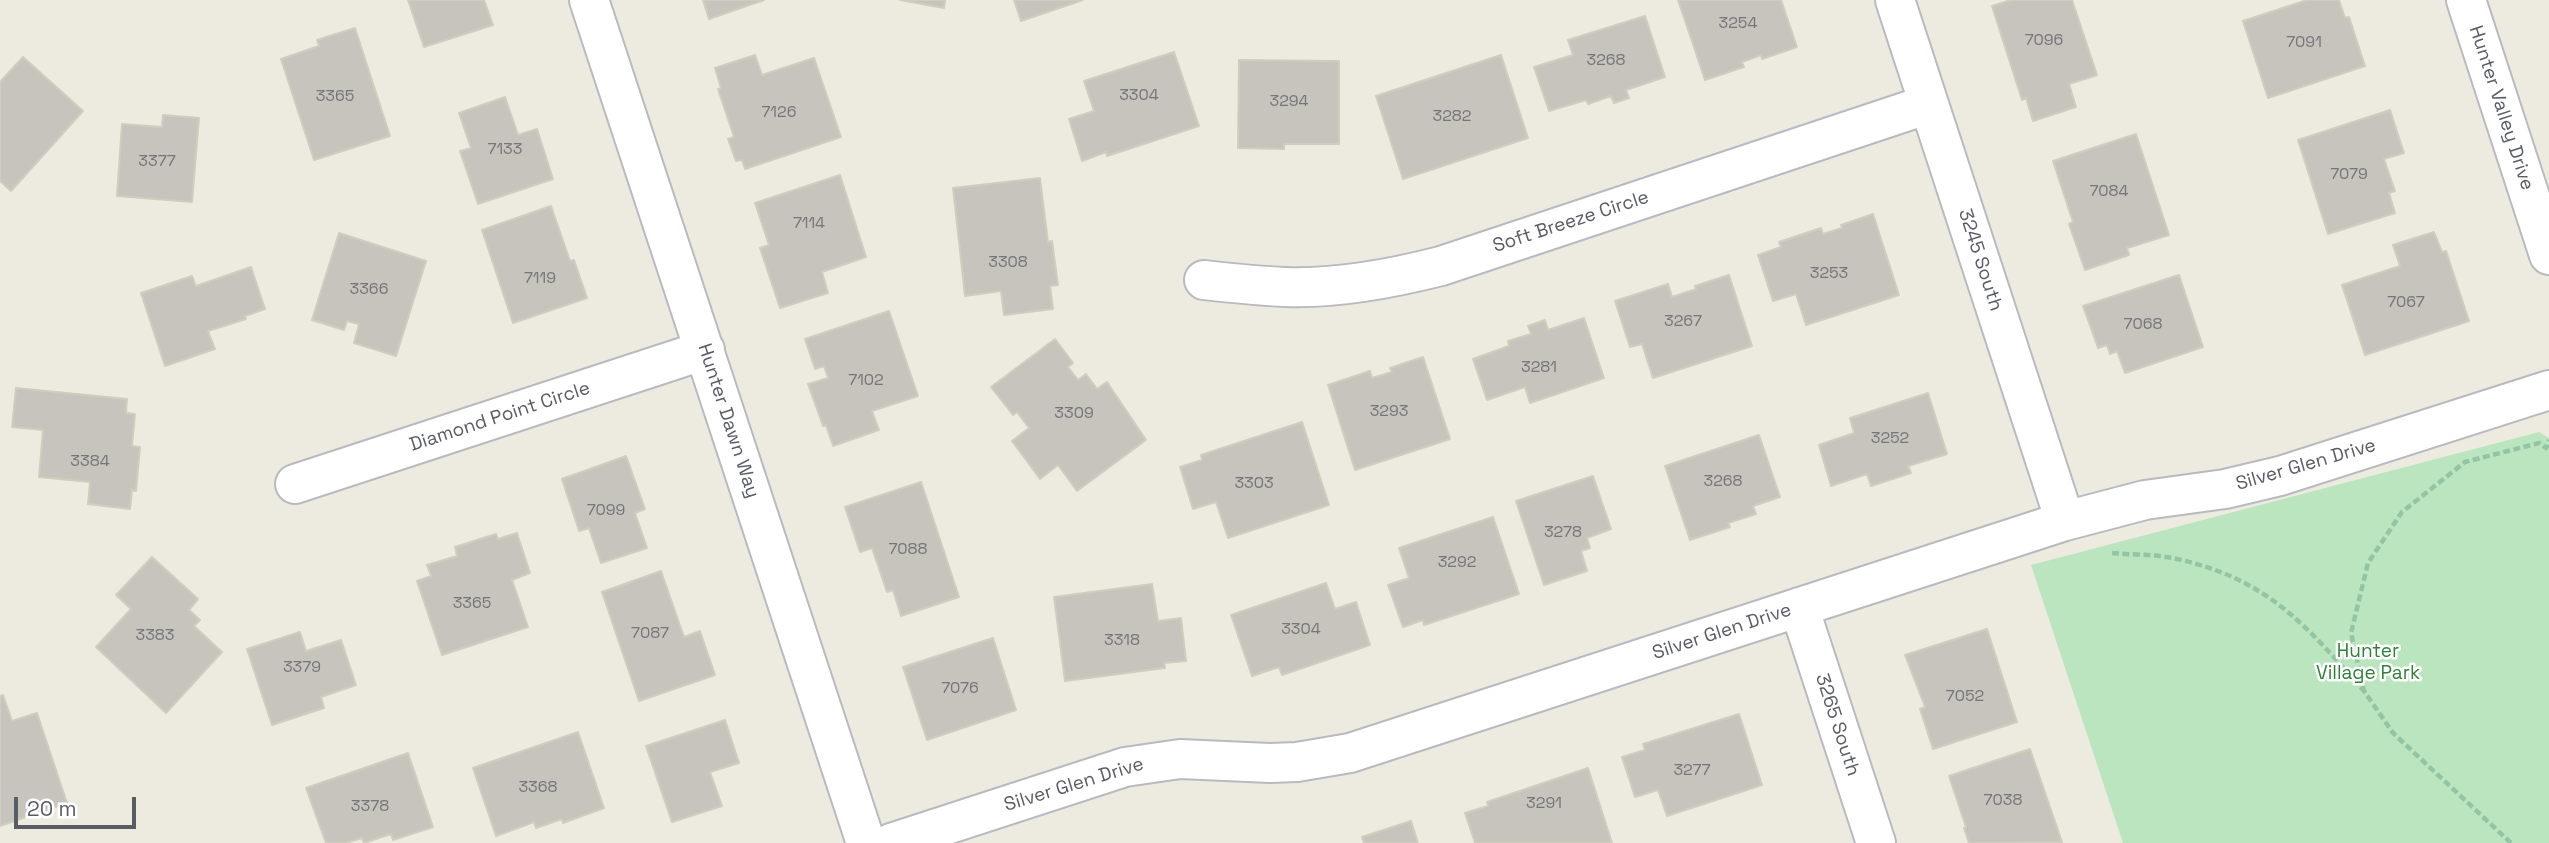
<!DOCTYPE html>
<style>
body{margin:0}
#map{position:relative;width:2549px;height:843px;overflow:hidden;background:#edebe0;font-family:"Space Grotesk",sans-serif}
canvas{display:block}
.scale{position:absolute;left:14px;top:797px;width:122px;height:32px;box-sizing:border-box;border:4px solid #595c62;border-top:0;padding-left:9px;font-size:21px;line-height:24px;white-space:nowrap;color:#595c62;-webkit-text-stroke:5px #fff;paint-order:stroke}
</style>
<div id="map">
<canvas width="2549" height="843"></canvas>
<div class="scale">20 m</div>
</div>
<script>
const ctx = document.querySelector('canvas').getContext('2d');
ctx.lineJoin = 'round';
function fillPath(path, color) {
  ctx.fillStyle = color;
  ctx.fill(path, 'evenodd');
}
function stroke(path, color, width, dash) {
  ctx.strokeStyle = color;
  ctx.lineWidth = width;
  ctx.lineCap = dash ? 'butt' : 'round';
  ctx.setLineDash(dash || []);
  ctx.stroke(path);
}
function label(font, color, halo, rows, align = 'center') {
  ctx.font = font + ' "Space Grotesk",sans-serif';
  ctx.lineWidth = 5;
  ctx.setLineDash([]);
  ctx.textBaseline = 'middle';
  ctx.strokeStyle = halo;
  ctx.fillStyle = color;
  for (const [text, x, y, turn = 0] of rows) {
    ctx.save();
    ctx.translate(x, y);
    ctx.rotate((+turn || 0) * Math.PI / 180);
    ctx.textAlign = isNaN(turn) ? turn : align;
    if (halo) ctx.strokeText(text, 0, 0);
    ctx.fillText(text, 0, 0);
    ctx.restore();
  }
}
fillPath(new Path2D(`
 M2539 432 2549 438V843H2123L2031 565Z`), '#bbe5be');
const building = new Path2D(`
 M408 0H484L493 25 424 47Z
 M703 0H764L709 19Z
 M900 0H945L944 8Z
 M1014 0H1083L1021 21Z
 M1678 0H1781L1797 47 1762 59 1761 55 1742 62 1744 67 1705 80Z
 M2011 0H2072L2097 75 2069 84 2076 107 2033 121 2026 98 2022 100 1992 6Z
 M2307 0H2339L2345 18 2349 17 2365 66 2268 98 2243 21Z
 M1645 16 1665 77 1626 90 1629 98 1614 103 1611 96 1588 104 1586 100 1549 111 1534 67 1573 55 1568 40Z
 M355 28 390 136 314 160 281 59 319 46 317 40Z
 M1174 52 1199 126 1107 156 1106 152 1082 161 1069 119 1094 111 1084 81Z
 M755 55 762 75 814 58 841 137 745 169 742 160 736 161 728 139 734 137 718 89 721 88 715 68Z
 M1501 55 1528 138 1403 179 1376 96Z
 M23 57 83 111 11 191 0 181V82Z
 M1239 60 1339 61V144H1284V149L1238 148Z
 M505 97 518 135 537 129 553 179 478 204 460 151 471 148 459 113Z
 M2390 110 2404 153 2384 159 2395 191 2389 193 2395 213 2328 234 2298 140Z
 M163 115 199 118 192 202 117 196 122 124 162 127Z
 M2136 134 2169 235 2127 248 2129 255 2085 270 2069 224 2073 222 2053 161Z
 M840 175 866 257 822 272 828 293 780 308 760 248 769 245 755 203Z
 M1040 178 1048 242 1052 241 1058 285 1050 286 1053 309 1004 315 1001 291 965 296 953 188Z
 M551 206 570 261 574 260 587 298 513 323 482 230Z
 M1873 214 1899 295 1806 325 1796 294 1773 301 1758 255 1781 247 1779 242 1821 228 1823 234 1842 228 1841 225Z
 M2434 232 2442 252 2446 251 2469 321 2365 355 2342 285 2400 266 2393 245Z
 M339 233 426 261 396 356 354 343 359 324 347 321 344 330 312 320Z
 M251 267 265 309 245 316 246 319 208 331 215 349 165 366 141 293 192 276 196 286Z
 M1729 275 1752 346 1653 378 1642 344 1630 347 1615 301 1668 284 1672 297 1696 289 1695 286Z
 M2179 275 2203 347 2125 373 2117 351 2110 354 2107 345 2098 348 2083 306Z
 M889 311 918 396 872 411 879 430 833 446 826 425 823 426 808 384 828 378 824 366 815 369 805 339Z
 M1584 318 1604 378 1530 403 1525 387 1487 400 1473 359 1509 346 1508 341 1531 334 1528 326 1545 320 1548 330Z
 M1055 339 1073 363 1068 367 1078 380 1086 374 1097 389 1107 382 1146 440 1077 491 1058 465 1040 479 1012 441 1029 428 1017 412 1013 415 991 387Z
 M1423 357 1450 439 1355 470 1328 385 1370 371 1372 378 1392 372 1390 368Z
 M16 388 127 399 126 413 135 414 132 446 140 447 136 491 132 490 130 509 88 504 90 482 39 477 43 430 12 427Z
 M1928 393 1947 454 1908 466 1911 473 1871 486 1867 474 1831 486 1819 445 1854 433 1850 418Z
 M1302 422 1329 505 1228 538 1216 502 1193 509 1180 467 1202 460 1201 455Z
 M1759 435 1780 497 1753 506 1756 514 1728 523 1730 527 1690 540 1665 466Z
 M626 456 645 509 635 513 647 548 601 563 589 528 579 531 562 479Z
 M1593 476 1611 529 1587 538 1590 548 1581 551 1587 571 1544 585 1516 501Z
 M921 482 959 597 901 616 893 590 887 592 872 548 860 552 845 507Z
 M1493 517 1519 594 1424 625 1423 620 1403 627 1388 585 1409 578 1399 548Z
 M517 533 530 573 512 580 528 627 442 655 417 581 431 576 427 565 457 556 455 547 496 534 498 539Z
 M152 557 198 599 189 610 200 620 194 626 222 652 166 713 96 647 131 609 116 595Z
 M661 571 684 637 700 631 715 675 639 701 602 592Z
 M1326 583 1335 609 1356 602 1370 645 1282 675 1279 667 1252 676 1231 615Z
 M1152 584 1158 621 1181 618 1186 661 1164 663 1165 668 1065 681 1054 597Z
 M1987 629 2017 722 1933 749 1920 709 1925 707 1905 655Z
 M300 632 306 651 341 640 356 685 321 697 324 708 272 725 247 649Z
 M993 638 1016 710 927 740 903 667Z
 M3 695 12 721 37 713 67 803 0 826V696Z
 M1739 714 1762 785 1667 816 1658 790 1635 797 1622 757 1645 750 1643 744Z
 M725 720 739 763 710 772 722 806 672 822 646 746Z
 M578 732 604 808 563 823 562 819 536 828 534 822 496 836 473 768Z
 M2030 749 2062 842 1969 843 1964 828 1966 827 1949 776Z
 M408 753 433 827 393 840 391 834 364 843 362 838 346 843H326L306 788Z
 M1588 768 1612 843H1475L1465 813 1488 806 1487 802Z
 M1411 821 1418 843H1364L1362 837Z`);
fillPath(building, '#c7c4bd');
stroke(building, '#d1cdbe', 2);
const minor = new Path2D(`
 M589 0 866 843
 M1895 0 2065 521
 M2466 0 2549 255
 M1204 280C1231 283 1258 286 1285 287 1337 289 1390 279 1441 266L1929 104
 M295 484 705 350
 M1799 607 1876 843
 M891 843 1125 767 1180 759 1270 763 1297 762 1350 753 2065 521 2145 500 2225 489 2280 476 2549 390`);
stroke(minor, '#b8bac0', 42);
stroke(new Path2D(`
 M2112 553C2133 555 2156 554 2177 559 2267 579 2305 624 2363 690
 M2511 843 2393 733 2364 691 2351 633 2368 563 2402 512 2465 462 2539 443 2546 448 2549 440`), '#93c4a4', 4.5, [7, 3.5]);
stroke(minor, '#fff', 38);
label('16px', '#747679', null, [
 ["3254",1738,24],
 ["7096",2044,41],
 ["7091",2304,43],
 ["3268",1606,61],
 ["3304",1139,96],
 ["3365",335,97],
 ["3294",1289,102],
 ["7126",779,113],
 ["3282",1452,117],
 ["7133",505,150],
 ["3377",157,162],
 ["7079",2349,175],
 ["7084",2109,192],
 ["7114",809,224],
 ["3308",1008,263],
 ["3253",1829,274],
 ["7119",540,279],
 ["3366",369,290],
 ["7067",2406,303],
 ["3267",1683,322],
 ["7068",2143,325],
 ["3281",1539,368],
 ["7102",866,381],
 ["3293",1389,412],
 ["3309",1074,414],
 ["3252",1890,439],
 ["3384",90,462],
 ["3268",1723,482],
 ["3303",1254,484],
 ["7099",606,511],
 ["3278",1563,533],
 ["7088",908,550],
 ["3292",1457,563],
 ["3365",472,604],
 ["3304",1301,630],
 ["7087",650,634],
 ["3383",155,636],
 ["3318",1122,641],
 ["3379",302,668],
 ["7076",960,689],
 ["7052",1965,697],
 ["3277",1692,771],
 ["3368",538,788],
 ["7038",2003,801],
 ["3291",1544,804],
 ["3378",370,807]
]);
label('19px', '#595c62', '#fff', [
 ["Hunter Valley Drive",2501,108,72],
 ["Soft Breeze Circle",1571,222,-18],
 ["3245 South",1980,260,72],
 ["Diamond Point Circle",500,417,-18],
 ["Hunter Dawn Way",728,421,72],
 ["Silver Glen Drive",2306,465,-16],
 ["Silver Glen Drive",1722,632,-18],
 ["3265 South",1837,725,72],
 ["Silver Glen Drive",1074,785,-17]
]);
label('19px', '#31813b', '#fff', [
 ["Hunter",2368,652],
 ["Village Park",2368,674]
]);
</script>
